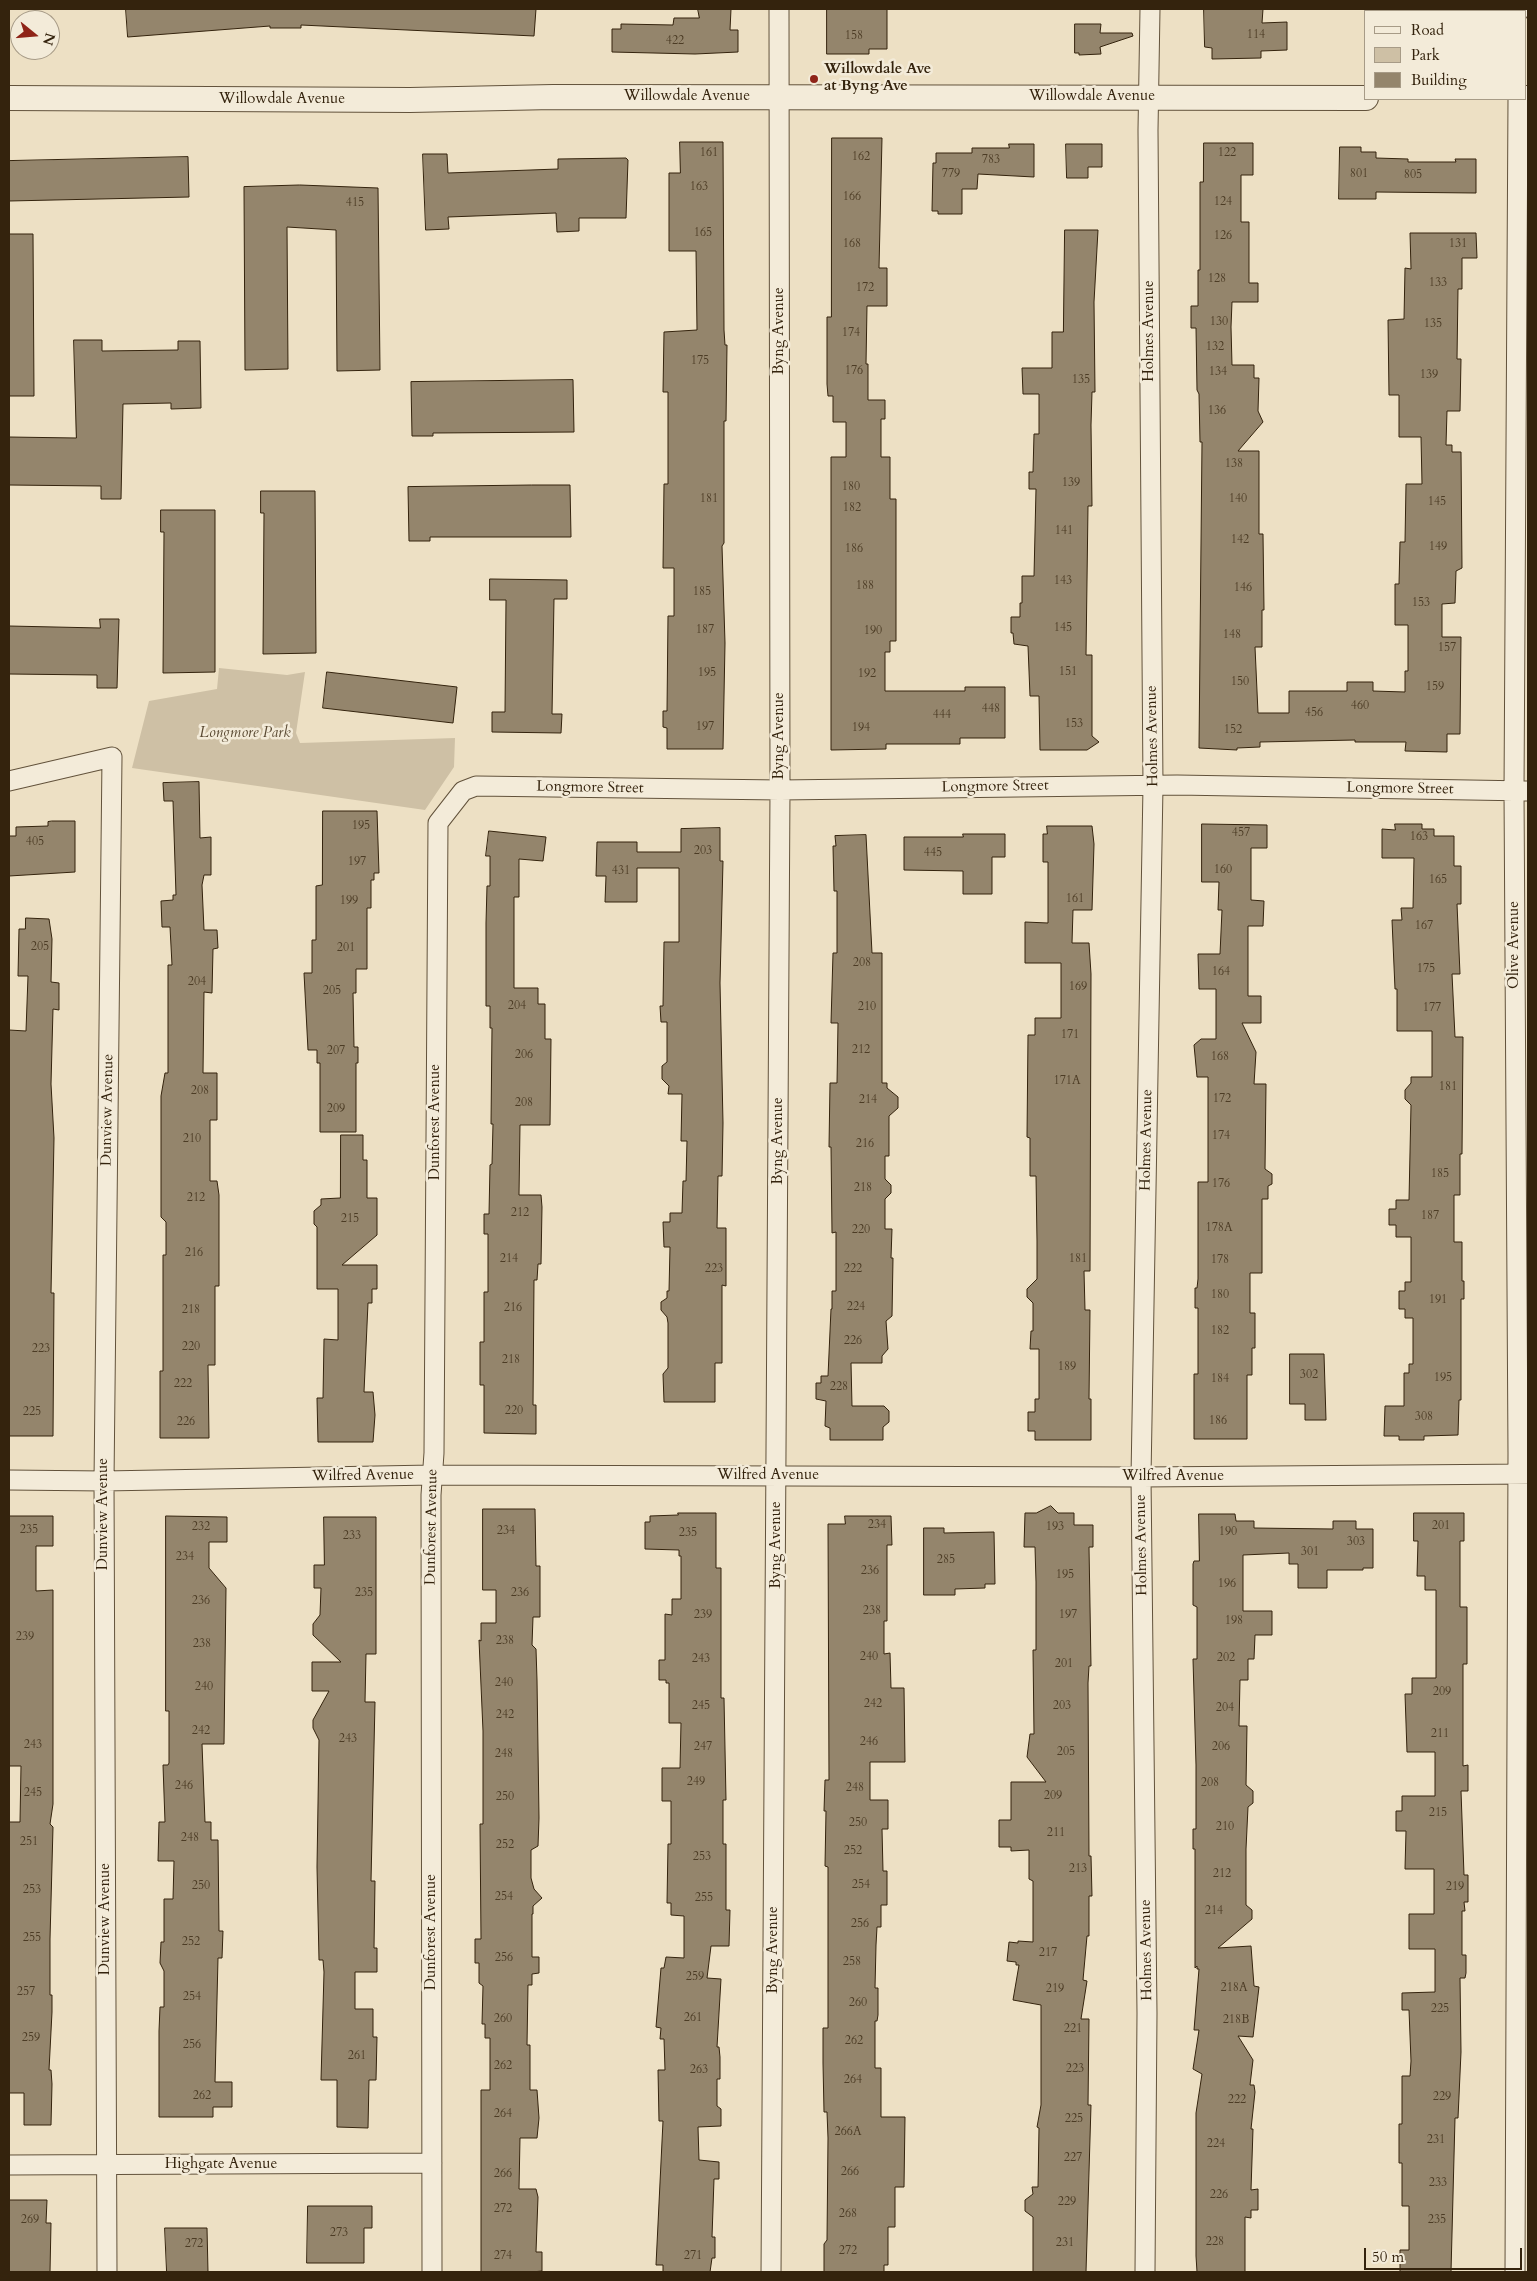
<!DOCTYPE html>
<style>
body{margin:0}
#map{position:relative;width:1537px;height:2281px;overflow:hidden;background:#ede0c4;font-family:Cardo,serif}
canvas{display:block}
.frame{position:absolute;inset:0;border:10px solid #34230d;pointer-events:none}
.legend{position:absolute;left:1364px;top:10px;width:162px;height:90px;box-sizing:border-box;background:#f3ebd9;border:1px solid #a79b87;margin:0;padding:6px 9px;list-style:none;font-size:15px;color:#34230d}
.legend li{display:flex;align-items:center;gap:10px;height:25px}
.legend b{width:25px;border:1px solid #a79b87}
.north{position:absolute;left:10px;top:10px;width:50px;height:50px;box-sizing:border-box;background:#f3ebd9;border:1px solid #a79b87;border-radius:50%;rotate:107deg;font-size:14px;font-weight:700;line-height:20px;text-align:center;color:#34230d}
.north::after{content:'';display:block;margin:auto;width:18px;height:22px;background:#8f2418;clip-path:polygon(50% 0,100% 100%,50% 72%,0 100%)}
.scale{position:absolute;left:1364px;top:2248px;width:158px;height:22px;box-sizing:border-box;border:2px solid #34230d;border-top:0;padding-left:6px;font-size:15px;line-height:18px;white-space:nowrap;color:#34230d;-webkit-text-stroke:4px #f3ebd9;paint-order:stroke}
</style>
<div id="map">
<canvas width="1537" height="2281"></canvas>
<div class="frame"></div>
<ul class="legend">
<li><b style="height:6px;background:#f3ebd9"></b>Road</li>
<li><b style="height:14px;background:#cec0a5"></b>Park</li>
<li><b style="height:14px;background:#94856c"></b>Building</li>
</ul>
<div class="north">N</div>
<div class="scale">50 m</div>
</div>
<script>
const ctx = document.querySelector('canvas').getContext('2d');
ctx.lineJoin = 'round';
function fillPath(path, color) {
  ctx.fillStyle = color;
  ctx.fill(path, 'evenodd');
}
function stroke(path, color, width, dash) {
  ctx.strokeStyle = color;
  ctx.lineWidth = width;
  ctx.lineCap = dash ? 'butt' : 'round';
  ctx.setLineDash(dash || []);
  ctx.stroke(path);
}
function label(font, color, halo, rows, align = 'center') {
  ctx.font = font + ' Cardo,serif';
  ctx.lineWidth = 5;
  ctx.setLineDash([]);
  ctx.textBaseline = 'middle';
  ctx.strokeStyle = halo;
  ctx.fillStyle = color;
  for (const [text, x, y, turn = 0] of rows) {
    ctx.save();
    ctx.translate(x, y);
    ctx.rotate((+turn || 0) * Math.PI / 180);
    ctx.textAlign = isNaN(turn) ? turn : align;
    if (halo) ctx.strokeText(text, 0, 0);
    ctx.fillText(text, 0, 0);
    ctx.restore();
  }
}
fillPath(new Path2D(`
 M219 668 287 675 305 672 296 733 300 743 455 738 454 767 425 810 132 768 149 701 217 689Z`), '#cec0a5');
const building = new Path2D(`
 M126 9H536L534 36 301 25V28H270V26L128 37Z
 M698 9H731L730 30H738V52L695 54 612 52V29H621V24L673 25 674 18H699Z
 M827 9H887V49H869V54H827Z
 M1204 9H1263L1262 23 1287 22V50L1261 51V58L1212 59V48L1205 47Z
 M1075 24H1101L1100 33H1132L1133 36 1100 47 1101 54 1079 55V53H1075Z
 M832 138H882L879 268H887V306H867L866 364H868V400H885V419H881V457H890V499H896V641H890V652H885V691H965V687H1005V738H960V744H886V749L831 750V457H846V422H833V396H828L827 384V317H831Z
 M680 142H723L724 330 725 345H727L726 421H724V543L722 546 725 643 723 749H667V728L663 727V711H667L668 616H674V568H663L664 484H668V392H663L664 332 697 330 696 251H669V173H680Z
 M1204 143H1253V175H1241V222H1249V283H1258V302H1232L1231 327 1232 365H1254V378H1259L1258 411 1263 422 1238 451H1259V534H1263L1264 610H1262V647H1255L1258 713H1289V691H1347V682H1373V691L1405 692V671H1408V625H1395V584H1399L1400 542H1405L1406 484H1422L1421 437H1399V395H1389L1388 320 1404 319 1405 268 1411 269 1410 233H1476L1477 258H1462V289H1458L1457 359H1461L1460 411H1447L1446 445H1452V452H1461L1462 568 1456 571 1455 603 1442 604V637H1461L1460 734H1447V752L1405 751 1406 742H1355V740L1260 742V747L1237 748V750L1199 748 1202 442H1200L1199 394 1197 390 1196 328H1191V306H1198V270H1200V182H1203Z
 M1009 144H1034V177L978 174 977 189H962V214H938V211H932L933 163H936V153H972V148H1009Z
 M1066 144H1102V167H1088V178H1067Z
 M1340 147H1361V152H1376V158L1408 159V162H1456L1455 159H1476V193L1376 192V199H1339Z
 M423 154H447L448 173 558 169V159L626 158 628 160 626 218H579V231L557 232 556 213 448 217 449 229 426 230Z
 M188 157 189 197 9 201V161Z
 M300 185 378 188 380 370 337 371 336 230 287 227 288 369 245 370 244 187Z
 M1065 230H1098L1094 302 1095 392H1092L1091 425 1092 506H1088L1086 655H1092V736L1099 742 1087 750H1040L1039 696H1030L1028 646 1014 644 1013 633H1011V617H1020V603H1022V576H1034L1036 489H1029V472H1033L1034 434H1039V394H1023L1022 368H1052V332H1063Z
 M9 234H33L34 396H9Z
 M74 340H102V351L178 350V341H200L201 408 171 409V403L123 404 121 499H101V486L9 485V437L76 438Z
 M573 380 574 432 433 433V436H412L411 382Z
 M532 485H570L571 537H430V541H409L408 487Z
 M261 491H315L316 653 263 654 264 513H261Z
 M161 510H215V672L163 673 164 532H161Z
 M490 579 567 580V599H554L552 714H562L561 733 492 732V712H505L506 600H490Z
 M100 619H119L117 688H97V675L9 674V626L100 628Z
 M327 672 457 687 453 723 323 708Z
 M199 782 200 838 211 837V875H204L202 885 204 930H217L218 948 213 949 212 993 204 992 203 1073H217V1120H210V1181H217L219 1195V1286H215V1365H208L209 1438H160V1371H163V1255H166V1222L161 1217V1096L165 1073H168V965H172L170 927H162L161 901 173 900V895H176L173 801H164L163 783Z
 M323 811H377L379 873H374V880H371V908H367V969H356V993H353L354 1047H358V1063H356V1132H320V1063H317V1050H308L304 973H312V940H316V886L322 885Z
 M52 821H75V872L9 876V836H16V827L48 826V822Z
 M1202 824 1267 825V848H1251V900L1264 901 1263 926H1248V996H1261V1023H1242L1256 1052 1254 1084H1266L1265 1169 1272 1174V1184L1268 1186V1199H1262V1273H1250V1313H1255V1348H1252V1375H1247V1439H1194V1374H1198V1308H1195V1288H1197L1198 1279V1182H1208V1077H1197L1194 1045 1201 1039H1216V989H1199L1198 954H1220L1222 910H1218L1219 882H1202Z
 M1395 824H1422V829H1434V836H1454V866H1461V904H1457L1460 974H1452L1455 1037H1463L1462 1154H1460V1195H1454V1242H1462V1281H1464V1299H1461V1400H1459L1458 1435 1424 1436V1440H1399V1436H1384L1385 1406H1404V1373H1409V1364H1413V1318H1405V1309H1399V1291H1405V1282H1411V1237H1396V1225H1389V1209H1396V1200H1409L1411 1105 1405 1099V1090L1411 1083V1077H1432V1031H1397V989H1395L1392 920H1402L1401 908H1413L1414 858H1382V829L1395 830Z
 M1047 826H1092L1094 844 1092 910H1073L1072 943H1089L1091 974 1090 1271H1084L1085 1310H1090L1089 1399H1091V1440H1035V1431H1028V1412H1035V1399H1039V1349H1030L1031 1331H1033V1303L1027 1297V1289L1037 1279V1241L1036 1176H1030V1138L1027 1137 1028 1035H1035V1018H1061V963H1025V922L1048 923V862H1043V834H1047Z
 M720 828V861H723L720 983 723 1123 722 1176H718L717 1228H726V1286L722 1285V1363H715V1402H664L663 1374 668 1368V1323L667 1317 661 1310V1302L667 1298V1291H669L670 1247H664L663 1222H670V1213H682L683 1181H686L687 1141H681L682 1094H668L669 1086 662 1079V1066L667 1062V1022H661L660 1006H663L664 942H679V868H637V902H605L606 876H596L597 842H637V852H681V829Z
 M489 831 546 837 543 861 519 859V897H514V988H538V1004H545V1039H551L550 1125H520L519 1195H541L542 1207 541 1264H538L537 1280H534L533 1405H536V1434L484 1433V1385H480V1342H484V1292H488V1234H484V1214H489L490 1165 492 1164 493 1124H491L492 1028H490V1006H486V923L487 886H490V856H486Z
 M963 834H1005V857H992V894H963V871L904 870V837H963Z
 M866 835 872 953H882V1083H887V1088L898 1097V1108L889 1116V1156H885V1179L891 1185V1193L885 1199V1229H892L891 1258H893L892 1316 886 1321 888 1349 882 1356V1363H851L852 1406H884L889 1411V1422L883 1427V1440H830V1428L825 1426 826 1401 816 1399V1383H821V1376H828L831 1309H832V1291H836V1232L832 1233 831 1147H829L830 1083H837L838 1023H831L833 953H837V891H834L833 846H836L835 836Z
 M26 918 49 919 52 939 51 982 59 983V1010L53 1009 51 1084 54 1138 51 1293H54L53 1436H9V1030L26 1031 28 976H18L19 929H25Z
 M341 1135H363V1160H367V1198H377V1235L342 1265H377V1289H372V1303H368L364 1392H373L375 1415 373 1442H318L317 1398H323L324 1339 338 1340V1289H317V1227L314 1224V1211L321 1205V1199L340 1198Z
 M1290 1354H1324L1326 1420H1305V1404H1290Z
 M1051 1506 1058 1513H1074V1525H1093V1547H1089L1091 1666H1089L1088 1683 1089 1856H1091L1092 1896H1089V1936H1087L1083 1980 1087 1981 1081 2019H1089L1088 2105H1091L1086 2272H1033V2217L1025 2211V2200L1033 2194 1032 2187H1038L1039 2128 1037 2127 1041 2105V2005L1013 2000 1019 1965H1016V1962L1007 1961 1009 1942 1018 1943V1941L1033 1942V1881L1029 1879V1850L1011 1851V1847H999V1820H1011V1782H1046L1027 1757 1030 1734H1034L1033 1650H1036V1582L1035 1547H1024L1025 1513H1036Z
 M483 1509H535L536 1566H540V1617H533L532 1645 536 1649 537 1680 539 1818 538 1846 531 1850V1878L534 1889 542 1898 533 1906V1914H532V1957H539V1973L532 1974V1985H528L527 2045H530V2090H537L539 2118 537 2138H520L519 2189H536L538 2197 536 2252H542V2271L532 2272H481V2090H490V2038H485V2024H482L483 1986 479 1983V1963H475V1939H481L480 1824H483V1731L479 1640 481 1641V1623H496V1590H483Z
 M678 1513H716V1568H721V1698H724L726 1800H723V1844H726V1910H730L729 1946H711L707 1978 721 1979 717 2047H719L720 2057V2079H717V2106L721 2109V2126L698 2127 699 2160 719 2162V2179H714L712 2237H715V2258H712L710 2272H663V2265H656L663 2121H659L658 2070H665L664 2039H660L661 2028 656 2027 661 1968H664L666 1957 684 1958V1916L671 1915V1903H667L668 1844H671V1801H662V1768H680L681 1723H669V1683H666V1680H659V1660H665V1614L672 1615V1599H681V1556H679V1550L645 1549V1522H650V1516L678 1515Z
 M1414 1513H1464V1541H1460V1607H1467V1664H1463V1766L1468 1765V1791H1461L1464 1875H1468V1902H1464L1465 1911H1462V1955H1466V1973L1465 1978H1460L1461 2052 1458 2118H1455L1451 2272H1400V2250H1409V2206H1402V2163H1399V2124H1402V2076H1410L1411 2061 1409 2010H1402V1993L1435 1992V1949H1409V1914H1434V1869H1405L1406 1831H1396V1811H1402V1796H1435V1752H1407L1405 1694H1412V1678H1436V1590H1425V1576H1417L1418 1541H1414Z
 M1199 1514H1235L1236 1521H1254V1528L1333 1529V1521H1356V1529H1373V1568H1363V1570H1327V1588H1298V1564H1289V1553L1243 1555V1611H1272V1635H1255L1254 1659H1248V1680H1240L1239 1726H1247L1246 1785 1253 1791V1803L1248 1807 1246 1849V1905L1252 1910V1919L1218 1948 1251 1946 1254 1986 1259 1987 1253 2037 1238 2036 1253 2060 1250 2085H1254L1255 2092 1251 2129H1253L1251 2190 1258 2189V2210H1251V2218L1245 2217V2272H1197L1196 2256V2113L1202 2074 1193 2069 1199 2030H1194L1199 1969H1197V1966L1195 1968V1849H1193V1829H1196V1765L1193 1659H1197V1607L1193 1605V1564L1194 1561H1199Z
 M9 1516H53V1546H36V1591L53 1590V1804L50 1824 53 1827 50 1939V1995H52V2012L49 2070H51L52 2084 51 2125H24V2093H9V1822H20L21 1766H9Z
 M166 1516 227 1517V1542H209V1568L226 1588 224 1744H202L205 1822H211V1840H218L219 1931H223L222 1958H218L215 2082H232V2107H213V2117H159V2031L160 2007H164V1971L160 1963 161 1942H164V1899H173L174 1861H158L159 1822H165L163 1765H168L169 1763V1711H166Z
 M845 1516H891L892 1545H887V1621H884V1654L890 1653 891 1688H904L905 1762H870V1800H888V1829H882L883 1871H887V1905H881V1927H877L876 1945 875 1988H878V2015L877 2021H875V2068H881V2117H905L904 2187H895V2227H888V2265H884V2272H824V2244L827 2240 828 2138 827 2112H824L823 2063V2028H828V1867L825 1866 826 1811H824L825 1780H829L828 1524H845Z
 M324 1517H376V1654H366L365 1702H375L371 1881H375L374 1948H377V1972H355V2009H373V2037H377L376 2080H369L368 2128 337 2127V2080H321L324 1972 323 1960H319L317 1867 319 1740 313 1728V1720L329 1691H312V1662H341L313 1635V1624L320 1615 321 1588H314V1565H324Z
 M924 1528H944V1533L994 1532 995 1584H985V1588L955 1589V1595H924Z
 M9 2200H47L46 2223H51L50 2272H9Z
 M308 2206H372V2228H364V2263H307Z
 M165 2228H207L208 2272H167Z`);
fillPath(building, '#94856c');
stroke(building, '#34230d', 1);
const minor = new Path2D(`
 M1519 11V9
 M9 781 112 757 104 1481 107 2272
 M9 1480 104 1481 432 1475 1141 1477 1528 1474
 M9 2165 432 2163
 M432 2272 431 1495 434 1453 438 823 463 791 476 786 780 790 1177 785 1528 791
 M771 2272 780 790 779 9
 M1145 2272 1147 2013 1141 1477 1153 786 1148 130 1150 9
 M1515 2272 1518 1454 1514 791 1518 99`);
const tertiary = new Path2D(`
 M9 98 410 100 553 97 1366 98
 M1526 98H1528`);
stroke(minor, '#62523b', 21);
stroke(tertiary, '#62523b', 26);
stroke(minor, '#f3ebd9', 19);
stroke(tertiary, '#f3ebd9', 24);
for (const [x, y, r, color] of [
 [814,79,5,"#8f2418"]
]) {
  const dot = new Path2D();
  dot.arc(x, y, r, 0, 2 * Math.PI);
  ctx.fillStyle = color;
  ctx.fill(dot);
  stroke(dot, '#f3ebd9', 2);
}
label('12px', '#4c3c25', null, [
 ["114",1256,35],
 ["158",854,36],
 ["422",675,41],
 ["161",709,153],
 ["122",1227,153],
 ["162",861,157],
 ["783",991,160],
 ["779",951,174],
 ["801",1359,174],
 ["805",1413,175],
 ["163",699,187],
 ["166",852,197],
 ["124",1223,202],
 ["415",355,203],
 ["165",703,233],
 ["126",1223,236],
 ["168",852,244],
 ["131",1458,244],
 ["128",1217,279],
 ["133",1438,283],
 ["172",865,288],
 ["130",1219,322],
 ["135",1433,324],
 ["174",851,333],
 ["132",1215,347],
 ["175",700,361],
 ["176",854,371],
 ["134",1218,372],
 ["139",1429,375],
 ["135",1081,380],
 ["136",1217,411],
 ["138",1234,464],
 ["139",1071,483],
 ["180",851,487],
 ["181",709,499],
 ["140",1238,499],
 ["145",1437,502],
 ["182",852,508],
 ["141",1064,531],
 ["142",1240,540],
 ["149",1438,547],
 ["186",854,549],
 ["143",1063,581],
 ["188",865,586],
 ["146",1243,588],
 ["185",702,592],
 ["153",1421,603],
 ["145",1063,628],
 ["187",705,630],
 ["190",873,631],
 ["148",1232,635],
 ["157",1447,648],
 ["151",1068,672],
 ["195",707,673],
 ["192",867,674],
 ["150",1240,682],
 ["159",1435,687],
 ["460",1360,706],
 ["448",991,709],
 ["456",1314,713],
 ["444",942,715],
 ["153",1074,724],
 ["197",705,727],
 ["194",861,728],
 ["152",1233,730],
 ["195",361,826],
 ["457",1241,833],
 ["163",1419,837],
 ["405",35,842],
 ["203",703,851],
 ["445",933,853],
 ["197",357,862],
 ["160",1223,870],
 ["431",621,871],
 ["165",1438,880],
 ["161",1075,899],
 ["199",349,901],
 ["167",1424,926],
 ["205",40,947],
 ["201",346,948],
 ["208",862,963],
 ["175",1426,969],
 ["164",1221,972],
 ["204",197,982],
 ["169",1078,987],
 ["205",332,991],
 ["204",517,1006],
 ["210",867,1007],
 ["177",1432,1008],
 ["171",1070,1035],
 ["212",861,1050],
 ["207",336,1051],
 ["206",524,1055],
 ["168",1220,1057],
 ["171A",1067,1081],
 ["181",1448,1087],
 ["208",200,1091],
 ["172",1222,1099],
 ["214",868,1100],
 ["208",524,1103],
 ["209",336,1109],
 ["174",1221,1136],
 ["210",192,1139],
 ["216",865,1144],
 ["185",1440,1174],
 ["176",1221,1184],
 ["218",863,1188],
 ["212",196,1198],
 ["212",520,1213],
 ["187",1430,1216],
 ["215",350,1219],
 ["178A",1219,1228],
 ["220",861,1230],
 ["216",194,1253],
 ["214",509,1259],
 ["181",1078,1259],
 ["178",1220,1260],
 ["223",714,1269],
 ["222",853,1269],
 ["180",1220,1295],
 ["191",1438,1300],
 ["224",856,1307],
 ["216",513,1308],
 ["218",191,1310],
 ["182",1220,1331],
 ["226",853,1341],
 ["220",191,1347],
 ["223",41,1349],
 ["218",511,1360],
 ["189",1067,1367],
 ["302",1309,1375],
 ["195",1443,1378],
 ["184",1220,1379],
 ["222",183,1384],
 ["228",839,1387],
 ["220",514,1411],
 ["225",32,1412],
 ["308",1424,1417],
 ["186",1218,1421],
 ["226",186,1422],
 ["234",877,1525],
 ["201",1441,1526],
 ["232",201,1527],
 ["193",1055,1527],
 ["235",29,1530],
 ["234",506,1531],
 ["190",1228,1532],
 ["235",688,1533],
 ["233",352,1536],
 ["303",1356,1542],
 ["301",1310,1552],
 ["234",185,1557],
 ["285",946,1560],
 ["236",870,1571],
 ["195",1065,1575],
 ["196",1227,1584],
 ["235",364,1593],
 ["236",520,1593],
 ["236",201,1601],
 ["238",872,1611],
 ["239",703,1615],
 ["197",1068,1615],
 ["198",1234,1621],
 ["239",25,1637],
 ["238",505,1641],
 ["238",202,1644],
 ["240",869,1657],
 ["202",1226,1658],
 ["243",701,1659],
 ["201",1064,1664],
 ["240",504,1683],
 ["240",204,1687],
 ["209",1442,1692],
 ["242",873,1704],
 ["245",701,1706],
 ["203",1062,1706],
 ["204",1225,1708],
 ["242",505,1715],
 ["242",201,1731],
 ["211",1440,1734],
 ["243",348,1739],
 ["246",869,1742],
 ["243",33,1745],
 ["247",703,1747],
 ["206",1221,1747],
 ["205",1066,1752],
 ["248",504,1754],
 ["249",696,1782],
 ["208",1210,1783],
 ["246",184,1786],
 ["248",855,1788],
 ["245",33,1793],
 ["209",1053,1796],
 ["250",505,1797],
 ["215",1438,1813],
 ["250",858,1823],
 ["210",1225,1827],
 ["211",1056,1833],
 ["248",190,1838],
 ["251",29,1842],
 ["252",505,1845],
 ["252",853,1851],
 ["253",702,1857],
 ["213",1078,1869],
 ["212",1222,1874],
 ["254",861,1885],
 ["250",201,1886],
 ["219",1455,1887],
 ["253",32,1890],
 ["254",504,1897],
 ["255",704,1898],
 ["214",1214,1911],
 ["256",860,1924],
 ["255",32,1938],
 ["252",191,1942],
 ["217",1048,1953],
 ["256",504,1958],
 ["258",852,1962],
 ["259",695,1977],
 ["218A",1234,1988],
 ["219",1055,1989],
 ["257",26,1992],
 ["254",192,1997],
 ["260",858,2003],
 ["225",1440,2009],
 ["261",693,2018],
 ["260",503,2019],
 ["218B",1236,2020],
 ["221",1073,2029],
 ["259",31,2038],
 ["262",854,2041],
 ["256",192,2045],
 ["261",357,2056],
 ["262",503,2066],
 ["223",1075,2069],
 ["263",699,2070],
 ["264",853,2080],
 ["262",202,2096],
 ["229",1442,2097],
 ["222",1237,2100],
 ["264",503,2114],
 ["225",1074,2119],
 ["266A",848,2132],
 ["231",1436,2140],
 ["224",1216,2144],
 ["227",1073,2158],
 ["266",850,2172],
 ["266",503,2174],
 ["233",1438,2183],
 ["226",1219,2195],
 ["229",1067,2202],
 ["272",503,2209],
 ["268",848,2214],
 ["269",30,2220],
 ["235",1437,2220],
 ["273",339,2233],
 ["228",1215,2242],
 ["231",1065,2243],
 ["272",194,2244],
 ["272",848,2251],
 ["274",503,2256],
 ["271",693,2256]
]);
label('bold 15px', '#34230d', '#f3ebd9', [
 ["Willowdale Ave",824,70],
 ["at Byng Ave",824,87]
], 'left');
label('15px', '#34230d', '#f3ebd9', [
 ["Willowdale Avenue",687,97],
 ["Willowdale Avenue",1092,97],
 ["Willowdale Avenue",282,100],
 ["Byng Avenue",780,331,-90],
 ["Holmes Avenue",1150,331,-90],
 ["Byng Avenue",780,736,-90],
 ["Holmes Avenue",1153,736,-91],
 ["Longmore Street",995,787,-1],
 ["Longmore Street",590,788,1],
 ["Longmore Street",1400,789,1],
 ["Olive Avenue",1515,945,-90],
 ["Dunview Avenue",108,1110,-89],
 ["Dunforest Avenue",436,1122,-90],
 ["Holmes Avenue",1147,1140,-89],
 ["Byng Avenue",779,1141,-90],
 ["Wilfred Avenue",363,1476,-1],
 ["Wilfred Avenue",768,1476],
 ["Wilfred Avenue",1173,1477],
 ["Dunview Avenue",104,1514,-90],
 ["Dunforest Avenue",432,1527,-89],
 ["Byng Avenue",777,1545,-90],
 ["Holmes Avenue",1142,1545,-91],
 ["Dunview Avenue",106,1919,-90],
 ["Dunforest Avenue",432,1932,-90],
 ["Byng Avenue",774,1950,-90],
 ["Holmes Avenue",1147,1950,-91],
 ["Highgate Avenue",221,2165]
]);
label('italic 15px', '#5a4a33', '#f3ebd9', [
 ["Longmore Park",245,734]
]);
</script>
